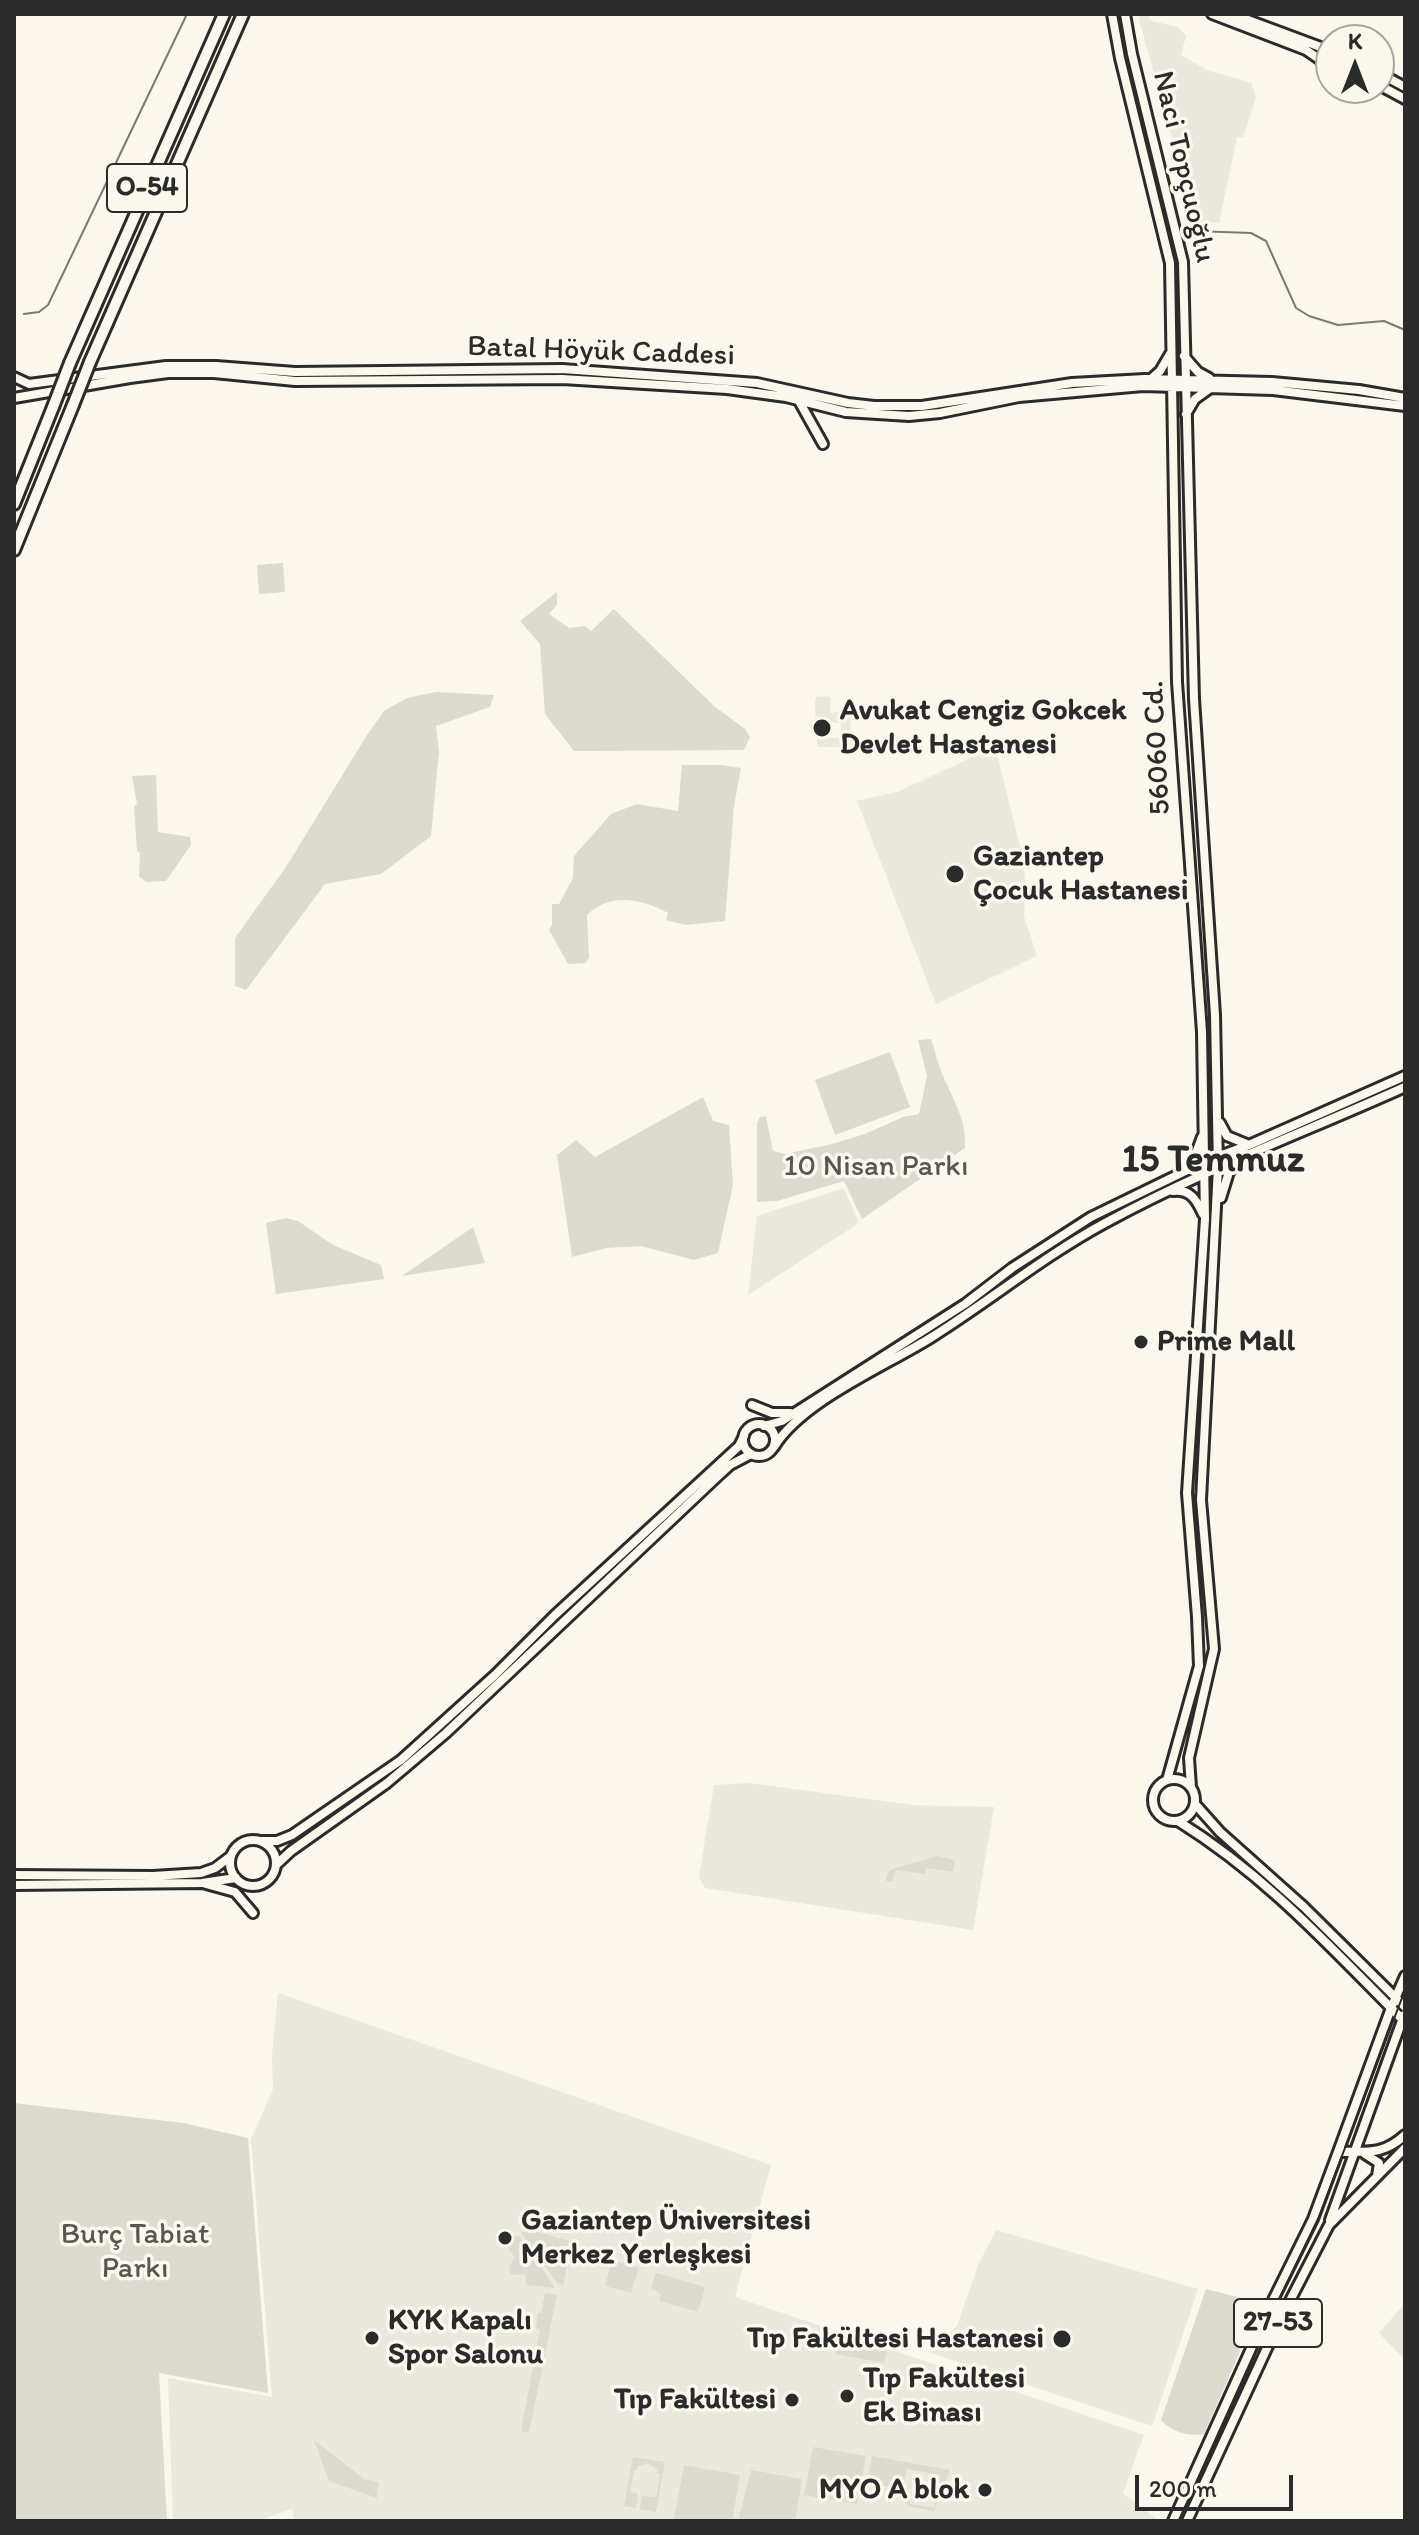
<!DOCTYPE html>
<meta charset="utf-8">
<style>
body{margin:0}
#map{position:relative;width:1419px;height:2535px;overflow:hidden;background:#fbf7ec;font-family:Itim,sans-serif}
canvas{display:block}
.frame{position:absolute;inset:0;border:16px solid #2b2b2b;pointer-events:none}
.north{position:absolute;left:1315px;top:24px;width:80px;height:80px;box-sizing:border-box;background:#fbf7ec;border:2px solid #a8a59f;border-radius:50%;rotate:0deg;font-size:22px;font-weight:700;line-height:32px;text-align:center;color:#2b2b2b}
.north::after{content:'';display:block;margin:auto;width:28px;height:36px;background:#2b2b2b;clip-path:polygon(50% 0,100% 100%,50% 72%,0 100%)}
.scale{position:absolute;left:1135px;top:2475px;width:158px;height:36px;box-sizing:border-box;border:4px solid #2b2b2b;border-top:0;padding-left:10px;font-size:24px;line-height:28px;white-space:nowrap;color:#2b2b2b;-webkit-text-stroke:6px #fbf7ec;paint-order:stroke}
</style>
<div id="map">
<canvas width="1419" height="2535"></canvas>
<div class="frame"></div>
<div class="north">K</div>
<div class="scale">200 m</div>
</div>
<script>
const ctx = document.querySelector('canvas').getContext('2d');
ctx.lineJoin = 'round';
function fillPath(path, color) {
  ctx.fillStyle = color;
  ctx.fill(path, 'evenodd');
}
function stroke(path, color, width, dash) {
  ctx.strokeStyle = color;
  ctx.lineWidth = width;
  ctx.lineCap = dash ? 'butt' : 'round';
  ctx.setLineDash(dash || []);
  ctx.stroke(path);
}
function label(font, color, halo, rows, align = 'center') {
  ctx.font = font + ' Itim,sans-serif';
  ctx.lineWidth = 7;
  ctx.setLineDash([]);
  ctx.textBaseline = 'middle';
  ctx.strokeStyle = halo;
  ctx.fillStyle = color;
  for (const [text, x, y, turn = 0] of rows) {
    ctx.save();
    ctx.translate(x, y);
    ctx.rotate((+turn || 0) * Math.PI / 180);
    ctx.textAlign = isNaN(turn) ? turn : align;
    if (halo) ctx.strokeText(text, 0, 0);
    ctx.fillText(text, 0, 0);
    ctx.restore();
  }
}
fillPath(new Path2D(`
 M1141 14H1146L1152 21 1178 27 1186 36 1181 55 1207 70 1251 83 1256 98 1243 137H1237L1219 223 1202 222 1198 217 1176 151 1139 20Z
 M826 696 831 698 830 713 847 710 848 714H851L850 740H853V748H848L847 753H839L838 747H817V738H841V723L829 722 828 734H816L815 702 816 697Z
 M995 747 1023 859 1026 889 1024 916 1037 956 936 1004 857 801 897 792Z
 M844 1188 859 1223 748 1295 757 1216Z
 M750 1783 913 1805 994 1807 973 1930 705 1888 699 1877 714 1785Z
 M278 1993 771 2165 735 2297 1144 2435 1123 2493 1159 2521H294L292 2509 257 2521H173L168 2378 272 2397 251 2139 273 2089 272 2055Z
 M996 2230 1198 2289 1152 2426 928 2352 957 2326 978 2265Z
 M1405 2303V2360L1379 2333Z`), '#ebe8de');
fillPath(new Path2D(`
 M283 563 285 592 259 594 257 565Z
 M557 592V605L549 614 569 628 585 626 591 631 614 609 714 706 745 729 750 737 744 750 574 751 545 714 540 644 520 621Z
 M436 692 494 695 490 707 436 726 439 752 431 836 381 874 325 884 246 990 235 986V938L286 867 367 735 384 711 407 698Z
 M682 765H721L741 768 734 806 725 921 686 925 666 920 668 913C642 899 610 892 587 915L589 958 585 963 568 964 549 930 552 925V904H559L573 878 574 856 611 814 637 804 678 811Z
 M156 775 158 832 190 837 191 845 166 881 146 882 139 876 140 853 137 851 134 807 137 804 132 776Z
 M931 1039C935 1051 938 1064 943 1076 953 1099 967 1121 965 1148L862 1219 844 1181 777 1201 757 1202V1123L760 1117 766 1116 773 1151 785 1154 832 1144 865 1134 903 1117 919 1114 927 1076 918 1040Z
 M890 1052 910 1107 835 1135 815 1080Z
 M703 1097 713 1121 729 1125 733 1185 718 1253 694 1260 641 1246 606 1248 572 1257 557 1155 576 1140 595 1157Z
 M286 1218 298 1221 333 1245 381 1265 384 1279 276 1294 266 1223Z
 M473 1227 485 1263 402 1276Z
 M937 1856 955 1860 953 1872 926 1868 925 1874 896 1870 892 1882 886 1881 888 1872 893 1869Z
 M14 2103 183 2123 248 2138 268 2393 159 2373 167 2521H14Z
 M528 2229 572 2242 563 2285 558 2284 521 2233Z
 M513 2236H520L555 2288 526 2285 525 2274 510 2275 509 2266 515 2258 503 2240Z
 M612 2260 639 2268 631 2293 605 2286Z
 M656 2273 705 2287 698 2312 659 2301 661 2294 651 2288Z
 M1206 2289 1253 2301 1258 2310 1204 2434C1190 2437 1171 2432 1161 2420Z
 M545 2293 557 2295 529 2433 521 2431 540 2330 536 2328 538 2313H541Z
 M839 2335 887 2351 884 2363 836 2354Z
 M314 2440 364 2479 379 2482 377 2498 329 2481Z
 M813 2447 866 2456 857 2504 804 2495Z
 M872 2456 950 2470 934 2511 908 2506 905 2502 906 2498 910 2499V2504L934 2508 940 2475 907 2469 903 2489 867 2483Z
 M633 2457 665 2462 656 2512 640 2509 642 2496 656 2497 660 2474 656 2473 658 2470C650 2463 647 2463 637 2467L638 2470H634L630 2492 638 2494 636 2508 624 2506Z
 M684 2465 740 2475 732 2521 674 2519Z
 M751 2470 802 2479 795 2521H738Z`), '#dddad0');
stroke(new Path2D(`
 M1194 231 1251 233 1266 241 1296 308 1309 316 1338 325 1384 321 1405 330
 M24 314 39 312 48 305 187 14`), '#7b7a75', 2);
const major = new Path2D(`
 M1112 14 1120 58 1170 263 1177 682 1202 1032 1205 1219 1187 1493 1197 1617 1199 1666 1167 1780
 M1125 14 1132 54 1183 262 1194 699 1215 1015 1218 1167 1201 1500 1214 1649 1189 1758 1191 1787
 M1212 14 1306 50 1322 61
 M1232 14 1326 49
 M1331 45 1322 57 1323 66 1331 73
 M1379 73 1405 87
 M1379 85 1405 99
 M1184 356 1198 372 1209 378
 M14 377 29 384 166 366H216L295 372 562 369 757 383 848 403 874 406H922L1072 383 1145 379 1272 382 1359 390 1405 398
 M1152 378 1160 371 1170 354
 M14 398 130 378 168 373H214L295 381 562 379 727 389 786 397 846 412 909 416 940 413 1019 397 1143 386 1273 390 1405 406
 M799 401 823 444
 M1186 414 1195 399 1209 389
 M1220 1123 1227 1136 1249 1145
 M1185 1170 1195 1156 1202 1137
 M1173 1191C1190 1189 1196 1199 1203 1214
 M1221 1198 1229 1172 1239 1161
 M752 1405 772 1413H790
 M743 1440a16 16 0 1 1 32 0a16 16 0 1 1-32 0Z
 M764 1426 782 1421 965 1304 1012 1268 1091 1217 1206 1161 1249 1145 1405 1076
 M774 1447C802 1401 886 1366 932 1337 991 1300 1044 1256 1105 1223 1202 1170 1305 1132 1405 1087
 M1153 1800a21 21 0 1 1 42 0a21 21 0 1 1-42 0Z
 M1195 1804 1220 1832 1304 1907 1405 2007
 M1178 1821C1268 1877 1331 1948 1405 2022
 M230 1863a23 23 0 1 1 46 0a23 23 0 1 1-46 0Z
 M262 1841H277L292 1835 401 1760 495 1675 555 1615 739 1446 744 1436
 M276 1865 291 1851 387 1783 446 1733 718 1476 730 1465 751 1454
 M14 1875 153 1876 201 1873 215 1868 231 1856
 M206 1884 235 1892 253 1913
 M14 1885 202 1883 236 1878
 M1338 2152 1391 2008 1405 1976
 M1365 2154 1379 2163 1377 2176
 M1330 2220 1404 2015
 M1173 2521 1274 2298 1313 2219 1338 2152C1367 2151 1382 2156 1405 2135
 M1187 2521 1280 2320 1329 2225 1405 2148`);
const highway = new Path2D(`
 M90 362 243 14
 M70 363 224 14
 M14 504 53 407
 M14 550 73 405`);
stroke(major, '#2b2b2b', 14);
stroke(highway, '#2b2b2b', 16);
stroke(major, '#fbf7ec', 8);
stroke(highway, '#fbf7ec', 10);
stroke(new Path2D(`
 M1181 2521 1279 2299 1318 2219 1405 1990`), '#2b2b2b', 2);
const highwayBridge = new Path2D(`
 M73 405 90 362
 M53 407 70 363`);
stroke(highwayBridge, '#2b2b2b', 16, []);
stroke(highwayBridge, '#fbf7ec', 10);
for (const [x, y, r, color] of [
 [822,728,10,"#2b2b2b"],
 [955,874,10,"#2b2b2b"],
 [1141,1342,8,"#2b2b2b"],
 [505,2238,8,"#2b2b2b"],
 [372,2338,8,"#2b2b2b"],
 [1062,2339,10,"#2b2b2b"],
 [847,2396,8,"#2b2b2b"],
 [792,2400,8,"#2b2b2b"],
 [985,2490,8,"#2b2b2b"]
]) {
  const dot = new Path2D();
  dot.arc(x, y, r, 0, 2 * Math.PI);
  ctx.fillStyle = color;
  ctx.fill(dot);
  stroke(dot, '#fbf7ec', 3);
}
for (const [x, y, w] of [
 [147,188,80],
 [1278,2323,88]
]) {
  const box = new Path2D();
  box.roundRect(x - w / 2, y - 24, w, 48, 6);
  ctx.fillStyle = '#fbf7ec';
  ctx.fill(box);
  stroke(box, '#2b2b2b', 2);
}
label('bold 28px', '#2b2b2b', null, [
 ["O-54",147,188],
 ["27-53",1278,2323]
]);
label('30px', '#2b2b2b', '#fbf7ec', [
 ["Naci Topçuoğlu",1183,167,77],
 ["Batal Höyük Caddesi",601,352,2],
 ["56060 Cd.",1158,748,-93]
]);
label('bold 30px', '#2b2b2b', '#fbf7ec', [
 ["Avukat Cengiz Gokcek",840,711],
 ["Devlet Hastanesi",840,745],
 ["Gaziantep",973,857],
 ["Çocuk Hastanesi",973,891],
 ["Prime Mall",1157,1342],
 ["Gaziantep Üniversitesi",521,2221],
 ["Merkez Yerleşkesi",521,2255],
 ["KYK Kapalı",388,2321],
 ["Spor Salonu",388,2355],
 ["Tıp Fakültesi Hastanesi",1044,2339,"right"],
 ["Tıp Fakültesi",863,2379],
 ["Ek Binası",863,2413],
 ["Tıp Fakültesi",776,2400,"right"],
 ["MYO A blok",969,2490,"right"]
], 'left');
label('30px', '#585754', '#fbf7ec', [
 ["10 Nisan Parkı",876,1167],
 ["Burç Tabiat",135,2235],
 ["Parkı",135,2269]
]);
label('bold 38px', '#2b2b2b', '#fbf7ec', [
 ["15 Temmuz",1213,1161]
]);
</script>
